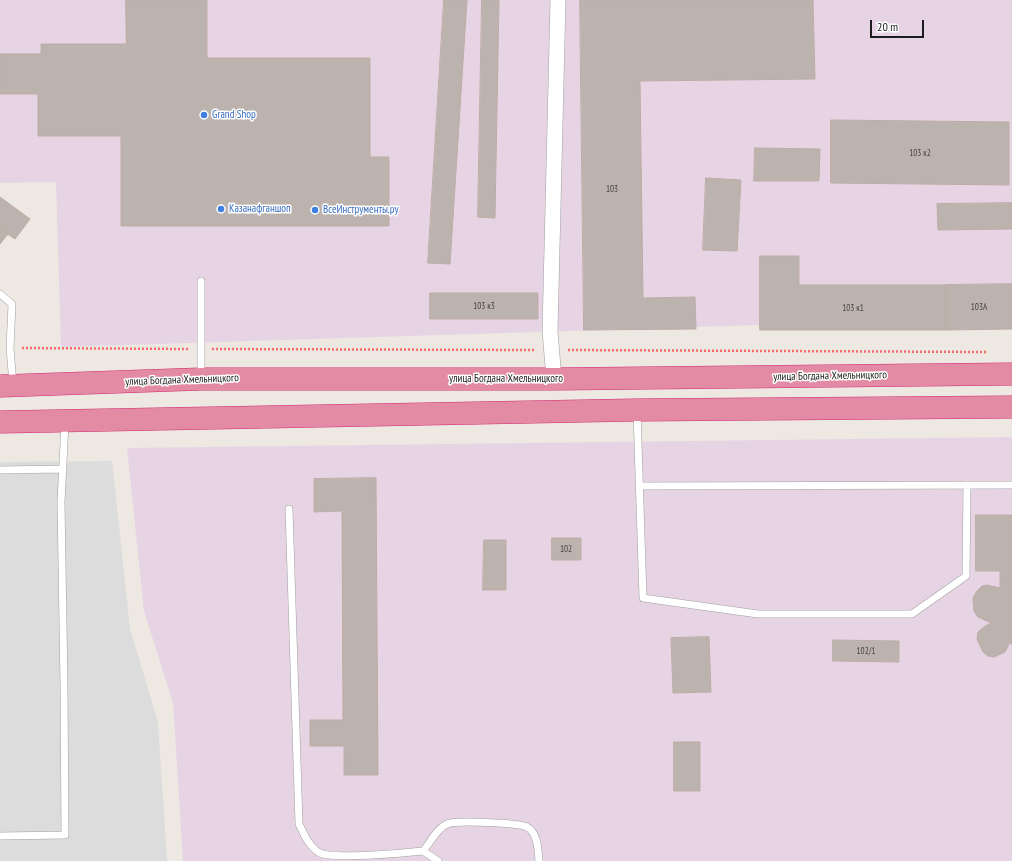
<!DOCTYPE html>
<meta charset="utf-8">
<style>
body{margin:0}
#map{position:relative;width:1012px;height:861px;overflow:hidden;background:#ede8e2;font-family:"PT Sans Narrow",sans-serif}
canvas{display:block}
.scale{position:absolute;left:870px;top:20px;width:54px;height:18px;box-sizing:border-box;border:2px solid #1c1c1c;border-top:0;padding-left:5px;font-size:12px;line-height:14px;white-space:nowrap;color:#1c1c1c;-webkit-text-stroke:3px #fff;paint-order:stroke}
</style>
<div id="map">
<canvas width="1012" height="861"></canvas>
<div class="scale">20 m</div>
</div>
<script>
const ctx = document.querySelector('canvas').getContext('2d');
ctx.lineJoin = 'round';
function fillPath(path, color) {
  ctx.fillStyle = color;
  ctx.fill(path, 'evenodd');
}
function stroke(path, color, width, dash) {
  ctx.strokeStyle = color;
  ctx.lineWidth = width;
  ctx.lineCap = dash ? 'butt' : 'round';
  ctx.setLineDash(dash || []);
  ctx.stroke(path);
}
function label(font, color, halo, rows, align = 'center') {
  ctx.font = font + ' "PT Sans Narrow",sans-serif';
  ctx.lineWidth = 3;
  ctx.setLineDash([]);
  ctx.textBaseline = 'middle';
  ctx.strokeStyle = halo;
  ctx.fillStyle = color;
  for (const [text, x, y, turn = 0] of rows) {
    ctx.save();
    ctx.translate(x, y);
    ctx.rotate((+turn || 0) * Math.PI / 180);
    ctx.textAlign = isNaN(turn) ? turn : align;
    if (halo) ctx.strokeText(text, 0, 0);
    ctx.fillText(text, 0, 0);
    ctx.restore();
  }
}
fillPath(new Path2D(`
 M0 0H1012V317L61 347 56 182 0 183Z
 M1012 437V861H183L173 703 144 611 127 448Z`), '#e6d4e4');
fillPath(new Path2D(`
 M112 461 130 629 158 722 167 861H0V462Z`), '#dcdcdc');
const building = new Path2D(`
 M126 0H207V58H370V157H389V226H121V136H38V94H0V54H41V44H126Z
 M444 0H467L450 264 428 263Z
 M482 0H499L495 218 478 217Z
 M580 0H813L815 79 640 81 643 298 695 297 696 329 584 330Z
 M831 120 1009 122V185L831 183Z
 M755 148 820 149 819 181H754Z
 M706 178 741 180 737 251 703 250Z
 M0 197 30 219 15 239 0 229Z
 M1012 203V229L938 230 937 204Z
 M0 229 8 234 0 244Z
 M760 256H799V285H946V330H760Z
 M1012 284V329L946 330V285Z
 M430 293H538V319H430Z
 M376 478 378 775H344V746H310V720H343L342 511 314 512V479Z
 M976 515H1012V645L1010 642 1005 652 994 657 988 656 983 652 977 639 978 632 984 627 991 623 978 617 974 611 973 598 977 591 982 586 987 585 1000 588V571H976Z
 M552 538H581V560H552Z
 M484 540H506V590H483Z
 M709 637 711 692 673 693 671 638Z
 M833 640 899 641V662L833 661Z
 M674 742H700V791H674Z`);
fillPath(building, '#bdb3ae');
stroke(building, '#beada5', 1);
const lane = new Path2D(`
 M0 294 12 304 10 348 13 384
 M201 377V281
 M637 412 643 598 758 614H912L966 576 967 485
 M0 470 62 469
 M639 486 1012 485
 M289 509 299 824C304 834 308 845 318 852 330 860 405 853 423 851 431 842 436 829 447 824 455 820 519 823 527 827 538 833 538 850 539 861
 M0 836 65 835 64 686 61 502 65 423
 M423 851 438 861`);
const street = new Path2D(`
 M554 379 550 331 558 0`);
const highway = new Path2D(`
 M0 386 201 379H554L1012 374
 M0 422 636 410 1012 407`);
stroke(lane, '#a0a0a0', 8);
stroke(street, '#a0a0a0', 16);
stroke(highway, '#d12973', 23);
stroke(new Path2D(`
 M22 348 189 349
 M212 349 535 350
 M568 350 987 352`), '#f56b6b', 2.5, [2, 2]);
stroke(lane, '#fff', 7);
stroke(street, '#fff', 15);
stroke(highway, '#e38ba4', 22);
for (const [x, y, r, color] of [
 [204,115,4,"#3f7fe0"],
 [221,209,4,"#3f7fe0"],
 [315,210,4,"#3f7fe0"]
]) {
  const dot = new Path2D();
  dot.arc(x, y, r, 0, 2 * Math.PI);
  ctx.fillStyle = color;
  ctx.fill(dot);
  stroke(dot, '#fff', 1.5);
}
label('9px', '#444240', null, [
 ["103 к2",920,153],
 ["103",612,189],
 ["103 к3",484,306],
 ["103А",979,307],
 ["103 к1",853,308],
 ["102",566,549],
 ["102/1",866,651]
]);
label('11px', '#366cbe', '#fff', [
 ["Grand Shop",212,115],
 ["Казанафганшоп",229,209],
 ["ВсеИнструменты.ру",323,210]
], 'left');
label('11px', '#1c1c1c', '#fff', [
 ["улица Богдана Хмельницкого",830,376,-1],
 ["улица Богдана Хмельницкого",506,379],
 ["улица Богдана Хмельницкого",182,380,-2]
]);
</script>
